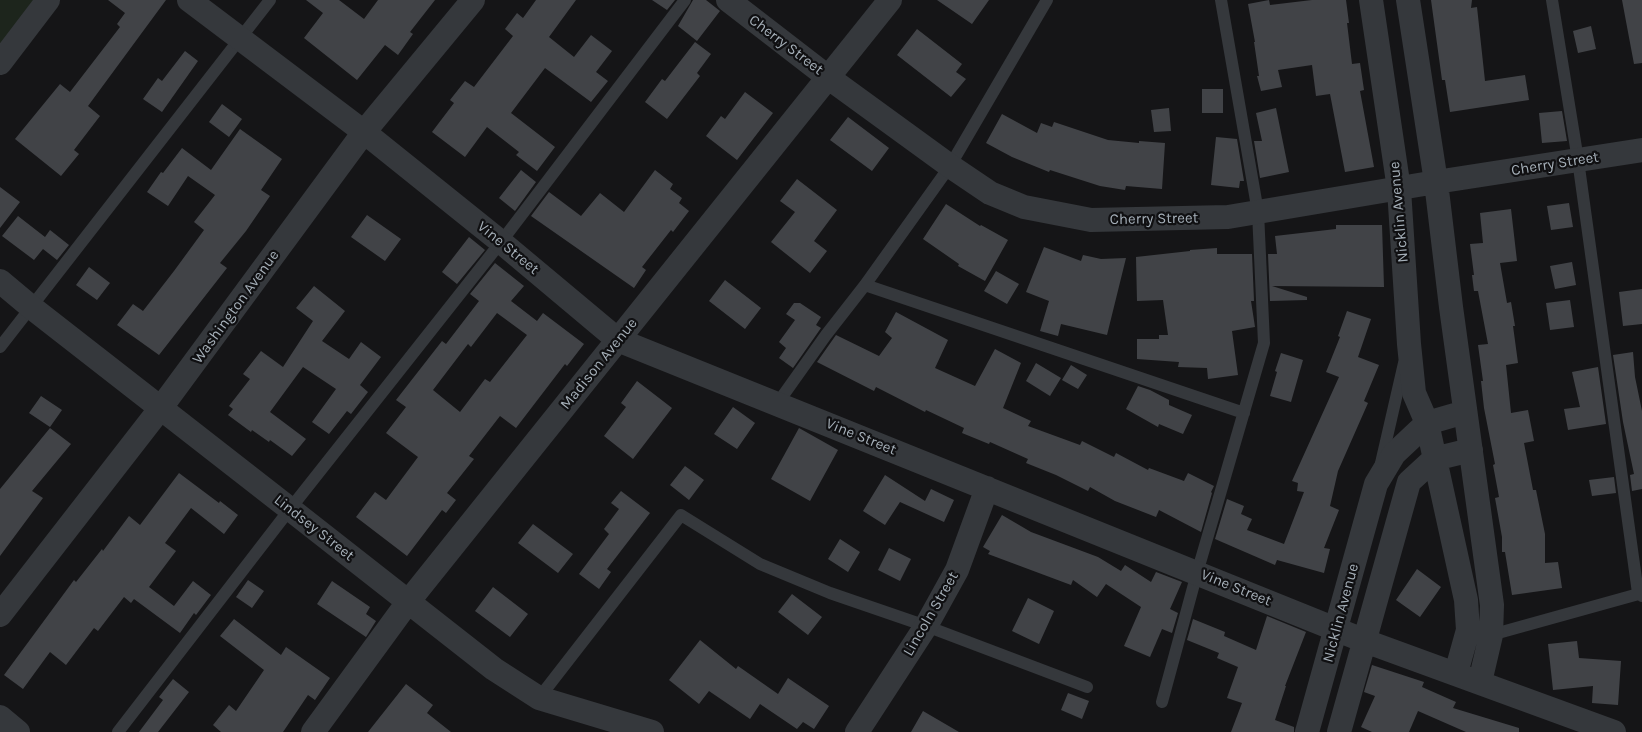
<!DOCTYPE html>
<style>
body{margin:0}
canvas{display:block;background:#151517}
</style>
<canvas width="1642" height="732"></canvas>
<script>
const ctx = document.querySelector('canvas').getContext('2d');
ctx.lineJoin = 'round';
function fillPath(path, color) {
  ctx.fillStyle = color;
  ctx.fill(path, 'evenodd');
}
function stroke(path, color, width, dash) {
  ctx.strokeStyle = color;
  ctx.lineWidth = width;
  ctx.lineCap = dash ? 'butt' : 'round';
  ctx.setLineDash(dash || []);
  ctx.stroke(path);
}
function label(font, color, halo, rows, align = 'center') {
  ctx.font = font + ' Karla,sans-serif';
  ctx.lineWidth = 4.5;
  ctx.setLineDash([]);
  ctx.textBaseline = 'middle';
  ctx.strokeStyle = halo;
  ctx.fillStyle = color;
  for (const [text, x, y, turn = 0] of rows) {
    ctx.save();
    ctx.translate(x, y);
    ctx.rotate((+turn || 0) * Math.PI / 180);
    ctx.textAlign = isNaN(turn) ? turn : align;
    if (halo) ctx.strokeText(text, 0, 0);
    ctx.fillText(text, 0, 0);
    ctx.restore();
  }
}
fillPath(new Path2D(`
 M0 0H48L0 63Z`), '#1d251c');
fillPath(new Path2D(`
 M108 0H166L88 106 100 116 74 150 79 154 61 176 15 139 60 84 70 92 120 27 117 24 125 13Z
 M306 0H339L364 19 378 0H435L410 32 413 34 398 55 385 45 357 80 304 38 323 13Z
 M536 0H576L549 37 574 57 591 35 612 51 596 72 608 81 591 102 545 68 511 113 555 147 537 171 516 155 519 152 487 127 465 157 432 132 454 103 450 100 465 81 474 87 513 36 505 29 517 13 523 18Z
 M652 0H675L667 10Z
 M693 0H706L720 11 697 41 678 26Z
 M937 0H989L972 24Z
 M1269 0 1270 5 1312 0H1346L1349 23H1347L1352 64 1360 63 1364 90 1360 91 1374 167 1345 172 1330 94 1316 96 1312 65 1278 70 1282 87 1261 91 1257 76H1259L1254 42H1255L1248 4Z
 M1431 0H1472L1471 8 1477 7 1485 81 1525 75 1529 100 1450 112 1445 80H1442Z
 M1622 0H1642V63L1634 64Z
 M1591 26 1596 49 1578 53 1573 31Z
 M917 29 962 64 956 72 966 79 951 97 897 55Z
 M695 42 711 54 697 73 700 76 667 119 645 102 662 79 665 81Z
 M185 51 198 61 162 112 143 99 158 78 162 81Z
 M1202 89H1223V113H1202Z
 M745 92 773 113 737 160 706 136 721 116 725 119Z
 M222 104 242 119 229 137 209 122Z
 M1169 108 1171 131 1154 132 1151 110Z
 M1276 108 1289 172 1260 178 1254 141H1262L1256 113Z
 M1562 111 1567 141 1542 143 1539 113Z
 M1002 114 1037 133 1041 123 1052 127 1054 122 1108 140 1139 143V141L1165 143 1162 189 1126 186 1125 190 1100 186 1050 170 1049 172 1012 157 986 143Z
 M848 117 889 148 872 171 830 140Z
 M240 129 282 159 261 190 270 196 246 231 220 263 227 268 159 355 117 325 133 304 143 311 174 271 204 230 194 222 215 195 188 176 168 206 147 192 161 172 163 173 182 148 211 170Z
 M1216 137 1237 139 1244 181H1240L1239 188 1211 185Z
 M521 170 536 182 515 211 499 198Z
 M655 170 673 184 670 189 682 198 679 203 689 211 673 232 671 230 642 267 646 270 634 288 531 216 549 192 581 216 600 193 624 212Z
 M797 179 837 210 814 241 827 251 810 273 771 242 795 212 780 201Z
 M0 187 20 202 0 228Z
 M1569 203 1573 227 1551 230 1547 206Z
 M946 204 980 226 981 225 1008 240 985 281 958 266 959 264 923 239Z
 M1511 209 1517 261 1500 263 1507 303 1511 302 1515 326H1513L1518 363 1506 365 1511 413 1528 410 1534 441 1524 443 1533 490H1536L1545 534V563L1558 562 1562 588 1512 595 1505 552H1502V537L1495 498 1499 497 1493 465 1495 464 1484 408 1481 381H1483L1478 345 1488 344 1478 291H1474L1472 275H1474L1470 244 1483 243 1480 213Z
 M367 215 401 239 385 261 351 237Z
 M18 216 45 237 50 230 69 245 57 260 43 249 34 260 2 236Z
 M1336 225H1382L1384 287 1272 286 1307 297V300L1270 301 1268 254H1277L1275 236 1336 229Z
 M469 237 485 250 457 284 442 272Z
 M1044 247 1081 261 1083 255 1101 259 1126 258 1107 335 1061 324 1058 336 1040 331 1049 301 1026 292Z
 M1217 248V254H1252L1254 301H1251L1255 327 1232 331 1238 375 1208 379 1207 368 1178 367 1179 362 1137 359V339H1159V335H1168L1163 300 1137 301 1136 257 1190 251V250Z
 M1572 262 1576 285 1555 289 1550 266Z
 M495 263 524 286 511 301 537 321 543 313 584 344 567 366 565 364 516 428 500 416 469 456 474 459 447 493 456 500 446 513 442 510 407 556 356 517 375 492 386 500 418 457 386 433 406 407 396 400 442 341 446 344 479 301 470 294ZM497 313 527 335 490 382 485 379 460 412 433 390 468 344 471 347Z
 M89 267 110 283 97 300 76 285Z
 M996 271 1019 284 1007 304 984 291Z
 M725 280 761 308 745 329 709 301Z
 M314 286 345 311 322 341 349 359 361 342 381 357 360 385 368 392 351 414 347 411 329 434 312 422 336 389 303 367 270 412 306 439 292 456 270 440 269 442 252 430 251 432 228 415 233 409 229 406 250 379 243 374 261 351 283 367 313 321 296 308Z
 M1642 289V324L1623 326 1619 292Z
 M1570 300 1574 327 1550 330 1546 303Z
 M794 303H800L821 317 816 325 821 328 793 368 779 358 786 348 779 342 795 320 786 314Z
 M1347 311 1371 319 1358 357 1379 365 1364 401 1368 403 1338 471 1330 506 1339 510 1324 548 1330 549 1324 573 1277 560 1275 565 1215 539 1227 499 1244 506 1241 514 1252 519 1247 530 1284 544 1304 492 1297 491 1298 483 1292 481 1339 377 1326 372 1340 337 1338 336Z
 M896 312 948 340 935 368 975 386 995 349 1021 363 1003 408 1031 421 1028 426 1080 445 1082 441 1114 457 1116 453 1148 470 1149 468 1184 481 1188 473 1214 486 1211 492 1212 493 1201 532 1159 510 1156 517 1115 501 1090 487 1088 491 1056 475 1026 463 1028 459 990 442 989 444 962 433 964 428 926 410 925 412 876 387 874 391 817 362 836 335 879 356 892 338 885 332Z
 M1633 352 1635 377 1642 411V489L1632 491 1630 475 1634 474 1623 422 1613 355Z
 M1281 353 1303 360 1291 402 1270 396 1277 372 1275 371Z
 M1036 363 1061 378 1050 396 1026 381Z
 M1071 365 1087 375 1078 389 1062 380Z
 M1598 367 1606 424 1568 430 1564 409 1580 407 1572 372Z
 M637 381 672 408 633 459 604 436 626 407 621 403Z
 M1138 386 1150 390 1169 400V405L1192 415 1183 434 1159 424 1158 427 1126 409Z
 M41 396 62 410 50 427 29 413Z
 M733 407 755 423 737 449 714 434Z
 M50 428 71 444 32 491 43 498 0 556V489Z
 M799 428 838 450 810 501 771 479Z
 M685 466 704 480 689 500 670 485Z
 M179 473 219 503 220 501 238 515 224 534 191 508 165 543 176 551 149 587 174 606 193 581 211 595 196 615 194 613 180 633 134 599 131 603 124 597 98 631 94 628 66 665 50 652 23 689 4 675 74 580 76 582 102 549 103 551 129 516 140 525Z
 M885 475 925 501 931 489 954 500 944 522 900 502 885 525 863 511Z
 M1614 477 1616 493 1592 496 1589 480Z
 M621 491 650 513 607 569 611 572 599 589 579 574 609 534 604 529 619 509 611 503Z
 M1002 515 1031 532 1098 557 1121 571 1125 565 1151 582 1156 572 1182 582 1170 609 1178 613 1172 633 1162 629 1150 657 1124 646 1141 607 1106 584 1097 597 1073 580 1071 585 988 554 990 551 983 547Z
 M533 524 573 554 558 573 518 543Z
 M840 539 860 552 848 572 828 559Z
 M889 548 911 559 900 581 878 570Z
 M1417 569 1441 587 1420 617 1396 600Z
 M248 580 264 591 252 608 236 597Z
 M332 581 370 607 366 614 376 621 366 637 317 604Z
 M493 587 528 614 510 637 475 611Z
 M792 594 822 617 808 635 778 612Z
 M1028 598 1054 611 1039 644 1012 631Z
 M1267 616 1306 632 1285 686H1286L1275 720 1294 727V732H1231L1242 703 1227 698 1238 667 1217 658 1219 653 1187 640 1193 619 1225 632 1224 636 1256 650Z
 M234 619 281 655 286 647 330 678 315 700 308 695 283 732H221L213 725 229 705 236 711 264 670 220 636Z
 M700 640 736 669 738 666 778 694 788 678 829 706 814 729 803 722 797 729 760 704 750 719 709 691 699 704 669 680Z
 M1577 641 1579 658 1621 661 1618 705 1592 703 1593 686 1553 690 1548 644Z
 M1372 665 1424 682 1422 687 1456 702 1453 708 1519 728V732H1466L1418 711 1409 732H1372L1361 727 1375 696 1364 692Z
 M173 679 189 692 158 732H139L163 700 159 697Z
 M406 684 433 705 427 713 451 732H368Z
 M1068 693 1089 701 1082 719 1061 710Z
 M923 711 959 732H911Z`), '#414347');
stroke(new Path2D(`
 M1552 0 1578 160 1638 593 1642 596
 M865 285 1244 413
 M0 347 270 0
 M777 404 826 335 865 285 950 166 1047 0
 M1381 463 1404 363
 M1491 635 1642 593
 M539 698 681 515 760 564 830 593 926 626 1087 687
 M1162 702 1197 573 1264 343 1258 212 1221 0
 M118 732 290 509 501 242 685 0`), '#35383c', 12);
stroke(new Path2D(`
 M189 0 364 132 501 242 618 340 1365 641 1614 732
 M728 0 829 78 950 166 990 193 1024 207 1091 220 1228 217 1436 182 1642 150
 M1371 0 1399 189 1409 344 1414 393 1427 423 1466 600 1468 630 1456 673
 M1408 0 1436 182 1451 307 1492 605 1491 635 1480 682
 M0 63 48 0
 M0 281 31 307 290 509 494 669 539 698 652 732
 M0 615 160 409 364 132 473 0
 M0 717 18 732
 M313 732 408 602 890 0
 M857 732 926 626 957 570 987 488
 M1307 732 1376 484 1394 454 1427 423 1465 412
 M1339 732 1409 482 1434 459 1471 450`), '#35383c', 24);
label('15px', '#a5afb8', '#101012', [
 ["Cherry Street",786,45,37],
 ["Cherry Street",1555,164,-9],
 ["Nicklin Avenue",1399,212,-95],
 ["Cherry Street",1154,219,-1],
 ["Vine Street",508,248,39],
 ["Washington Avenue",236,307,-54],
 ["Madison Avenue",599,364,-51],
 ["Vine Street",861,437,22],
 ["Lindsey Street",314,528,38],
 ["Vine Street",1236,588,22],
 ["Nicklin Avenue",1341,613,-75],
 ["Lincoln Street",931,614,-60]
]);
</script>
